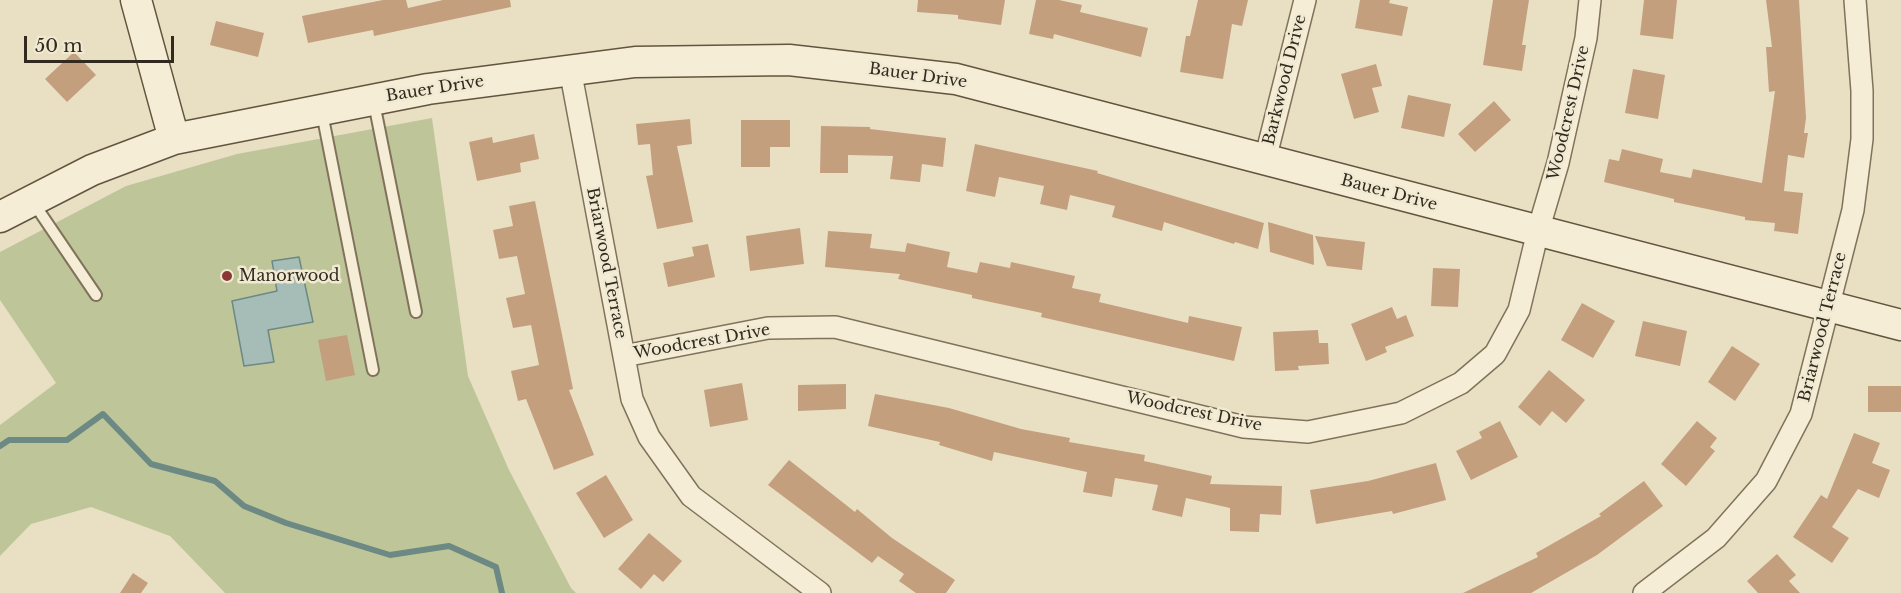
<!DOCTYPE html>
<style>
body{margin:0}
#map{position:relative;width:1901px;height:593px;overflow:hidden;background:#e9e0c4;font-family:"Libre Baskerville",serif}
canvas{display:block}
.scale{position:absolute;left:24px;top:36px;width:150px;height:27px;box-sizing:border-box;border:3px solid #332a1f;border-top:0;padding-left:8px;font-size:18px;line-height:21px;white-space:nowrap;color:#332a1f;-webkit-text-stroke:4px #f1ead2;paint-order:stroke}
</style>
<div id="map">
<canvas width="1901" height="593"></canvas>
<div class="scale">50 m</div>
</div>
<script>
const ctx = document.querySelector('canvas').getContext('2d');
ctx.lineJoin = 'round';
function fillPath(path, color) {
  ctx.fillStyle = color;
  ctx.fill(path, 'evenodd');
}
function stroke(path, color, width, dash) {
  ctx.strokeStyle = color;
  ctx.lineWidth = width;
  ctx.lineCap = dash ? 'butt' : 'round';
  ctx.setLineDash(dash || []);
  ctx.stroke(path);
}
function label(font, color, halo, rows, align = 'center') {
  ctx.font = font + ' "Libre Baskerville",serif';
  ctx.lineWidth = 5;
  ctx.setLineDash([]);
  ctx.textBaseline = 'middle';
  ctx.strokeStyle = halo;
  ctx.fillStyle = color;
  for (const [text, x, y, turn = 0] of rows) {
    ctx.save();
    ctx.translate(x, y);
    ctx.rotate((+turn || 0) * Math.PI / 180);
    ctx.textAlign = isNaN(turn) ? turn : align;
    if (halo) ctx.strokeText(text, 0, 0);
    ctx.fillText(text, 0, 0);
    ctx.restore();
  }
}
fillPath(new Path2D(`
 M432 118 468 376 509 470 571 588 576 593H225L170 536 91 507 31 524 0 556V425L56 383 0 300V252L126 186 237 154Z`), '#bec699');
const water = new Path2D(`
 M299 257 313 322 268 330 274 362 244 366 232 301 277 291 272 261Z`);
fillPath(water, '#a5bcb7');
stroke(water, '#6d8984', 1.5);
stroke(new Path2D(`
 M0 446 9 440H67L103 414 151 464 215 481 244 506 286 523 390 555 449 546 496 567 502 593`), '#6d8984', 6);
fillPath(new Path2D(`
 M383 0H406L408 8 443 0H510L511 7 374 36 373 30 308 43 302 16Z
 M918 0H1005L1001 25 958 19V15L917 12Z
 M1036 0H1059L1082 5 1080 12 1148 28 1141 57 1054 34 1053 39 1029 34Z
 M1198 0H1248L1242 26 1232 24 1223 79 1180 72 1186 36H1190Z
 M1360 0H1390L1389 3 1408 7 1402 36 1355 28Z
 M1493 0H1529L1522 45H1526L1522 71 1483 65Z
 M1644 0H1677L1673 39 1640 35Z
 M1766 0H1799L1806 118 1804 133H1808L1804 158 1788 155 1784 191 1803 193 1798 234 1774 231 1775 223 1745 220V217L1674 202V199L1604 182 1609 159 1619 161 1622 149 1663 159 1660 172 1691 178 1693 169 1762 183 1775 91 1769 92 1766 47H1772Z
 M216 21 264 33 258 57 210 45Z
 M74 52 96 75 67 102 45 79Z
 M1376 64 1382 86 1372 88 1379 112 1354 119 1341 74Z
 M1633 69 1665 75 1658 119 1625 113Z
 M1408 95 1451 104 1444 137 1401 128Z
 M1494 101 1511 120 1475 152 1458 134Z
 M690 119 692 144 677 146 693 222 657 229 646 176 653 175 650 144 638 145 636 124Z
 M741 120H790V147H770V167H741Z
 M821 126 870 127V129L946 138 943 167 922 164 920 182 890 179 893 156 848 155V173H820Z
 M534 134 539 159 520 163 521 172 477 181 469 142 492 137 493 143Z
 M975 144 1098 171 1097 173 1264 223 1258 249 1235 242 1234 244 1164 222 1162 231 1112 217 1115 206 1070 195 1067 210 1040 204 1044 186 999 177 995 197 966 191Z
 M535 201 573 389 569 390 594 455 554 470 526 399 518 401 511 371 539 365 531 325 513 328 506 298 525 294 517 256 499 259 493 230 513 226 509 206Z
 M1268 222 1313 235 1314 265 1270 252Z
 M800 228 804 264 750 271 746 236Z
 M828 231 872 234 870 248 905 252 907 243 950 252 947 267 977 273 980 262 1010 268 1011 262 1075 276 1072 288 1101 294 1099 302 1188 323 1189 316 1242 327 1234 361 1041 317 1042 313 972 298V295L898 279 900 274 825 267Z
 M1315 236 1365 242 1362 270 1327 266Z
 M708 244 715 277 668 287 663 263 694 256 692 247Z
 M1433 268 1460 269 1458 307 1431 306Z
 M1582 303 1615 321 1593 358 1561 340Z
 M1392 307 1397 319 1406 315 1414 336 1385 347 1387 352 1366 361 1351 324Z
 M1643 321 1687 331 1680 366 1635 356Z
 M1318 330 1319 343H1328L1329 364 1298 366 1299 370 1275 371 1273 332Z
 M347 335 355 375 326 381 318 340Z
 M1732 346 1760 364 1735 401 1708 382Z
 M1549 370 1585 400 1566 423 1552 411 1540 426 1518 407Z
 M742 383 748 420 710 427 704 390Z
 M846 384V409L798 411V385Z
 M1868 386H1901V412H1868Z
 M875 394 949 408 1021 429 1070 438 1069 442 1145 455 1144 461 1212 476 1210 484 1282 486 1281 515 1260 514 1259 532 1230 531V508L1186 498 1182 517 1152 510 1158 485 1115 478 1112 497 1083 492 1087 472 994 452 992 461 939 445 940 442 868 426Z
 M1500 421 1518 457 1471 480 1456 451 1482 438 1479 432Z
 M1697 421 1717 438 1710 447 1715 451 1686 486 1661 464Z
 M1854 433 1880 443 1872 463 1890 470 1879 498 1858 489 1832 527 1849 538 1832 563 1793 537 1821 495 1827 499Z
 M789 460 855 512 857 509 892 538 955 580 946 593H916L899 581 904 574 878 556 872 563 768 485Z
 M1436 463 1446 500 1393 514 1392 511 1316 524 1310 490 1368 481Z
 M606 475 633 520 604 538 576 493Z
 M1644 481 1663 506 1597 555 1531 593H1463L1538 557 1536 553 1601 516 1599 514Z
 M649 533 682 561 663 582 654 574 641 589 618 569Z
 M1777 554 1796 575 1789 581 1800 593H1758L1747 581Z
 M133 573 148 583 141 593H120Z`), '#c39f7e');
const lane = new Path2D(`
 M374 103 416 312
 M322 113 373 370
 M33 202 96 295`);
const street = new Path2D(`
 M570 69 632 399 649 437 691 496 820 593
 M1265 160 1305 0
 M624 356 768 328 835 327 1244 427 1308 432 1401 413 1461 383 1495 354 1519 310 1538 231 1558 163 1586 38 1590 0
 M1644 593 1716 538 1766 481 1801 414 1853 210 1862 139V91L1855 0`);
const secondary = new Path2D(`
 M136 0 174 139
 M0 217 92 170 174 139 428 89 635 62 789 60 956 79 1901 325`);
stroke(lane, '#81725c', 14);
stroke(street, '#81725c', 24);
stroke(secondary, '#63543f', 33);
stroke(lane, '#f5edd6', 10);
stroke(street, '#f5edd6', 21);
stroke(secondary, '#f5edd6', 30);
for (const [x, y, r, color] of [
 [227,276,6,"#8a3833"]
]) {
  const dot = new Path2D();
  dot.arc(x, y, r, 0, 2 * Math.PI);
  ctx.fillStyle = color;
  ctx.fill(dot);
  stroke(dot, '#f1ead2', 2);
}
label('16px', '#332a1f', '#f1ead2', [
 ["Bauer Drive",918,76,8],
 ["Barkwood Drive",1285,80,-76],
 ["Bauer Drive",435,89,-9],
 ["Woodcrest Drive",1569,113,-77],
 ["Bauer Drive",1389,193,15],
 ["Briarwood Terrace",606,263,79],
 ["Briarwood Terrace",1823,327,-76],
 ["Woodcrest Drive",702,342,-10],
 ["Woodcrest Drive",1194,412,12]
]);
label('16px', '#332a1f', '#f1ead2', [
 ["Manorwood",239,276]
], 'left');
</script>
